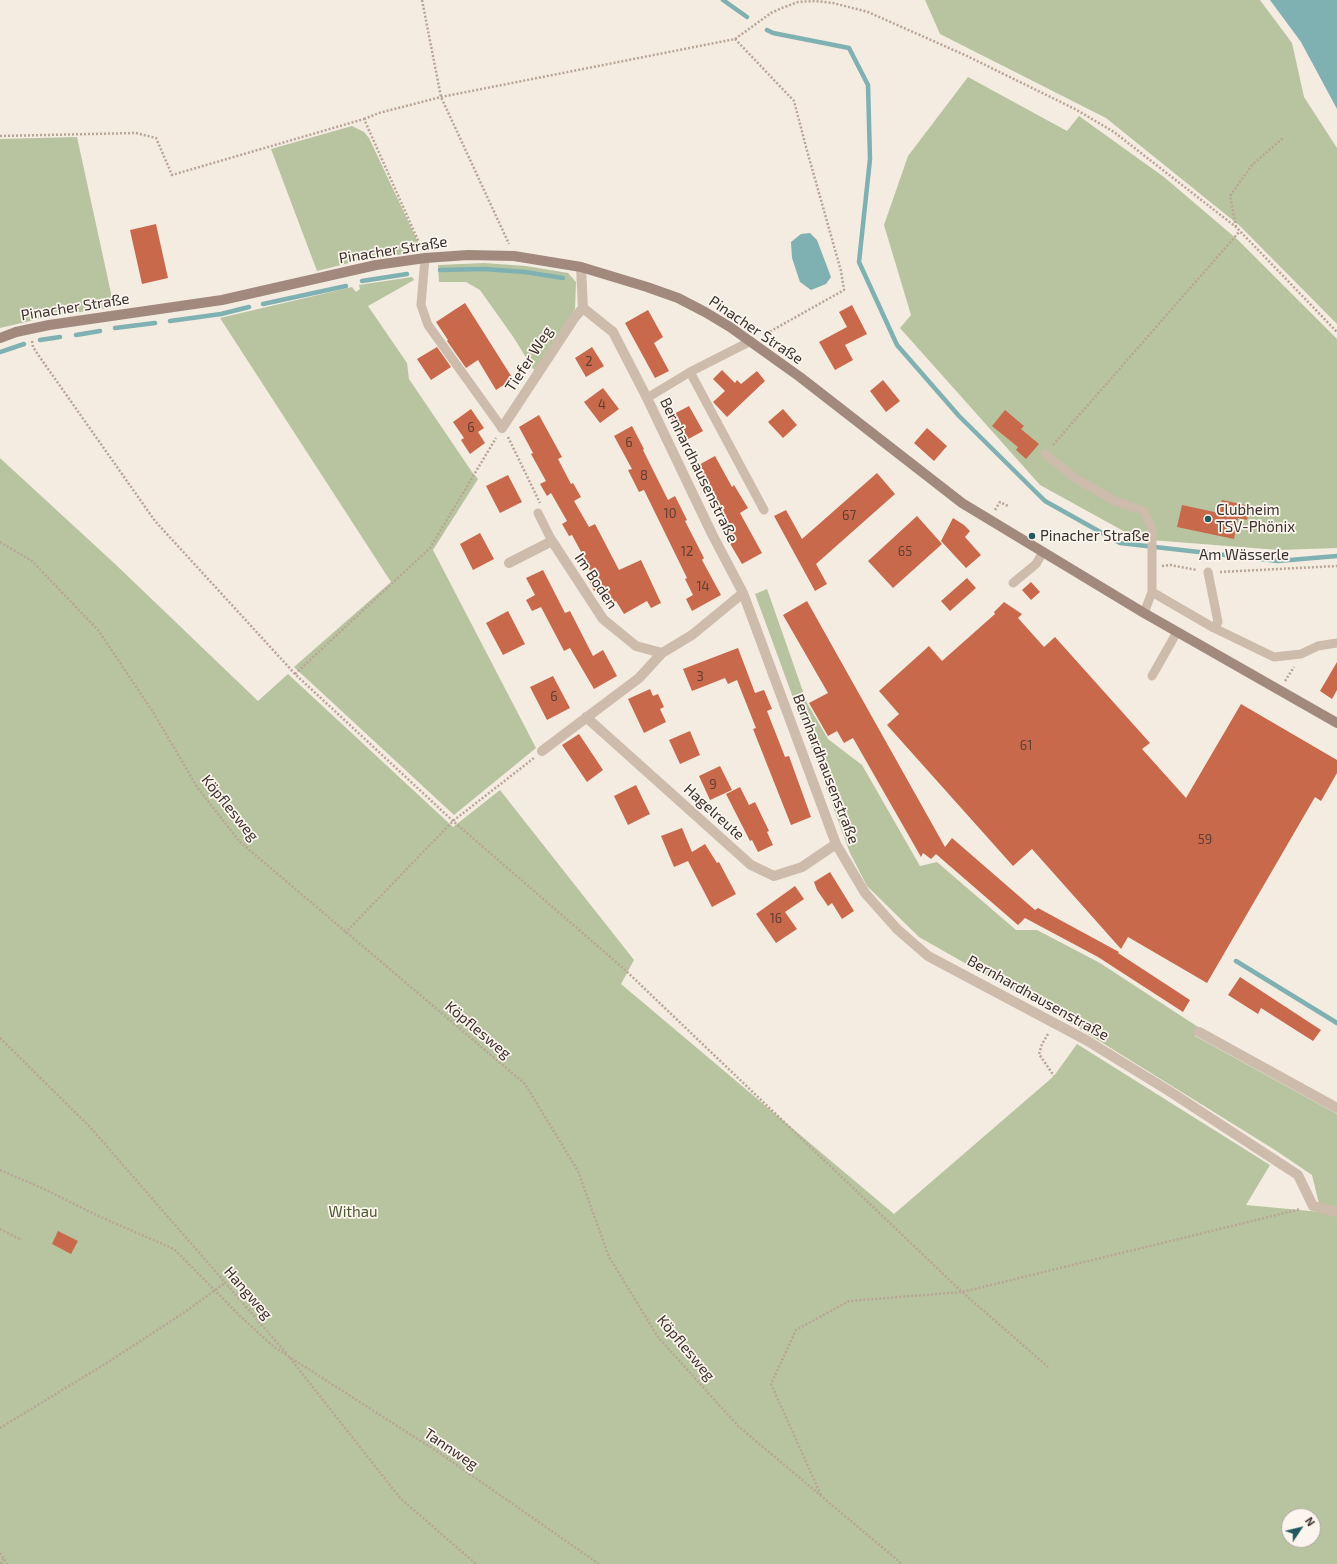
<!DOCTYPE html>
<meta charset="utf-8">
<style>
body{margin:0}
#map{position:relative;width:1337px;height:1564px;overflow:hidden;background:#f4ebe1;font-family:"Exo 2",sans-serif}
canvas{display:block}
.north{position:absolute;left:1281px;top:1508px;width:40px;height:40px;box-sizing:border-box;background:#fbf5ee;border:1px solid #aea6a0;border-radius:50%;rotate:55deg;font-size:11px;font-weight:700;line-height:16px;text-align:center;color:#3b302b}
.north::after{content:'';display:block;margin:auto;width:14px;height:18px;background:#1f5a5e;clip-path:polygon(50% 0,100% 100%,50% 72%,0 100%)}
</style>
<div id="map">
<canvas width="1337" height="1564"></canvas>
<div class="north">N</div>
</div>
<script>
const ctx = document.querySelector('canvas').getContext('2d');
ctx.lineJoin = 'round';
function fillPath(path, color) {
  ctx.fillStyle = color;
  ctx.fill(path, 'evenodd');
}
function stroke(path, color, width, dash) {
  ctx.strokeStyle = color;
  ctx.lineWidth = width;
  ctx.lineCap = dash ? 'butt' : 'round';
  ctx.setLineDash(dash || []);
  ctx.stroke(path);
}
function label(font, color, halo, rows, align = 'center') {
  ctx.font = font + ' "Exo 2",sans-serif';
  ctx.lineWidth = 3.5;
  ctx.setLineDash([]);
  ctx.textBaseline = 'middle';
  ctx.strokeStyle = halo;
  ctx.fillStyle = color;
  for (const [text, x, y, turn = 0] of rows) {
    ctx.save();
    ctx.translate(x, y);
    ctx.rotate((+turn || 0) * Math.PI / 180);
    ctx.textAlign = isNaN(turn) ? turn : align;
    if (halo) ctx.strokeText(text, 0, 0);
    ctx.fillText(text, 0, 0);
    ctx.restore();
  }
}
fillPath(new Path2D(`
 M925 0H1260L1292 43 1304 97 1337 148V324L1240 226 1106 118 940 34Z
 M968 77 1067 131 1079 116 1164 177 1238 240 1337 339V548L1279 550 1138 539 1040 485 900 328 911 315 884 225 908 156Z
 M352 126 364 132 369 138 418 242 419 250 416 252 353 262 317 271 271 149Z
 M77 137 114 307 47 317 0 328V139Z
 M484 263 526 266 568 273 576 282 575 309 536 370 533 369 514 338 480 290 466 282H439L438 265Z
 M412 277 414 280 368 306 407 363 409 379 472 472 478 479 433 550 536 748 454 815 294 667 391 582 220 318 352 287 356 292 360 289 359 285Z
 M0 458 114 563 258 701 288 674 453 827 500 790 634 960 621 984 894 1214 1054 1076 1077 1044 1270 1165 1246 1205 1321 1212 1312 1175 1275 1150 1072 1024 919 937 867 886 850 853 755 594 767 589 807 703 828 739 862 765 920 866 937 862 1016 930H1037L1100 963 1198 1027 1195 1036 1337 1114V1564H0ZM1289 1516H1313V1540H1289Z`), '#b8c4a0');
fillPath(new Path2D(`
 M1270 0H1337V109L1301 42Z
 M810 233 817 240 831 277 826 284 811 290 800 282 792 258 791 242 801 234Z`), '#7fb0b2');
stroke(new Path2D(`
 M723 0 747 17
 M767 30 773 33 849 48 868 85 870 159 859 262 897 345 959 416 1045 501 1120 543 1278 561 1337 556
 M440 270 484 269 525 272 563 278
 M362 281 407 274
 M263 304 346 286
 M170 321 221 314 249 307
 M115 328 155 323
 M76 335 100 331
 M40 340 60 337
 M0 352 24 344
 M1236 961 1337 1023`), '#7fb0b2', 4.5);
fillPath(new Path2D(`
 M156 224 168 278 142 284 130 230Z
 M465 303 513 379 496 390 478 360 466 368 447 341 448 340 436 322Z
 M852 305 867 334 845 345 853 360 835 370 819 342 847 327 839 312Z
 M648 310 663 337 654 343 669 371 655 378 625 323Z
 M437 347 451 367 431 380 417 359Z
 M592 347 604 366 586 377 575 358Z
 M722 370 735 383 737 380 741 384 757 371 765 381 727 417 713 402 725 391 713 379Z
 M883 380 900 401 886 412 870 391Z
 M603 388 619 409 600 423 584 402Z
 M689 406 703 431 683 442 670 416Z
 M471 409 484 428 478 432 485 443 470 454 461 440 464 438 453 422Z
 M783 409 797 425 783 438 768 422Z
 M1005 410 1024 426 1021 429 1039 444 1026 459 1016 450 1018 447 992 426Z
 M539 415 562 457 558 459 571 484 573 483 581 497 574 501 589 527 595 524 619 570 641 560 661 603 651 608 647 601 624 614 616 601 607 606 598 589 594 591 588 579 593 576 585 562 586 561 572 535 569 536 562 524 567 521 551 493 547 496 540 484 546 481 531 454 533 453 519 427Z
 M632 426 644 449 643 450 668 500 675 496 687 520 685 521 704 558 702 560 721 595 692 611 686 599 693 595 685 579 687 578 644 490 639 492 628 470 632 469 614 436Z
 M927 428 947 446 934 461 914 443Z
 M715 456 732 487 734 485 748 508 740 513 762 553 742 564 725 535 730 532 711 499 714 497 697 466Z
 M877 473 895 494 816 564 827 584 815 591 774 516 786 510 802 539Z
 M508 475 522 502 500 513 486 486Z
 M1222 500 1250 506 1247 520 1238 518 1234 539 1177 527 1182 505 1219 513Z
 M917 516 942 544 893 588 868 561Z
 M953 518 964 525 970 531 965 537 981 555 966 568 941 541Z
 M480 533 494 559 473 570 460 544Z
 M543 570 565 613 570 611 593 656 603 650 617 676 594 689 570 648 564 651 541 607 532 611 526 600 535 595 526 578Z
 M967 578 976 588 950 611 941 601Z
 M1031 582 1040 592 1031 600 1022 590Z
 M807 601 945 847 952 838 1035 910 1038 908 1119 952 1118 953 1190 1000 1183 1012 1098 957 1025 918 1018 925 936 854 931 859 923 853 921 857 853 738 844 743 837 731 828 736 809 703 828 693 783 615Z
 M1004 602 1022 614 1018 618 1044 647 1055 637 1150 743 1142 749 1186 798 1241 704 1337 760V773L1321 801 1315 797 1207 983 1128 937 1121 949 1032 849 1013 866 887 725 899 714 879 691 929 646 942 661 995 614 994 612Z
 M508 611 525 644 503 655 486 623Z
 M738 648 755 693 764 690 772 709 767 711 785 757 789 756 811 817 791 825 753 729 756 728 737 680 728 684 725 678 692 691 683 669Z
 M1337 662V690L1332 699 1320 691Z
 M553 676 570 708 547 720 530 687Z
 M650 689 653 696 658 694 664 707 660 709 666 722 644 733 628 699Z
 M690 731 700 755 680 764 669 740Z
 M579 734 603 770 587 782 562 745Z
 M720 766 732 790 710 800 699 776Z
 M636 785 650 814 628 825 614 796Z
 M740 787 749 805 755 802 769 831 767 832 773 845 758 852 752 840 750 841 726 794Z
 M682 828 692 852 705 844 717 863 719 862 736 894 712 907 688 861 674 867 661 836Z
 M830 872 854 911 842 919 832 903 828 906 817 890 814 882Z
 M795 886 804 899 785 912 797 929 776 943 756 914Z
 M1240 977 1321 1030 1313 1041 1261 1008 1258 1014 1228 995Z
 M58 1231 78 1241 71 1254 52 1244Z`), '#c8694b');
stroke(new Path2D(`
 M422 0 441 97 509 244
 M735 39 794 101 806 147 841 271 844 290 762 336
 M364 119 379 113 441 97 735 39 771 13 782 8 798 2 815 1 833 3 868 12 967 56 1075 109 1114 132 1236 227 1337 332
 M0 136 136 133 156 138 172 175 364 119 421 247
 M1236 227 1230 196 1252 165 1283 138
 M32 341 33 347 39 356 155 521 295 674 453 821 623 968 962 1292 1048 1367
 M508 437 540 503
 M1053 445 1240 231
 M995 510 1000 502 1008 506
 M0 542 32 561 98 630 153 712 197 787 240 842 525 1084 578 1171 609 1257 658 1337 738 1426 902 1564
 M1162 566 1170 565 1197 570
 M1220 572 1337 566
 M295 674 430 548 496 438
 M1285 681 1294 667
 M345 933 453 821 534 758
 M1048 1034 1042 1044 1039 1054 1054 1076
 M0 1038 90 1127 287 1354
 M0 1170 44 1189 96 1215 174 1249 241 1317 274 1347 438 1452 599 1564
 M0 1229 22 1240
 M290 1358 400 1498 476 1564
 M0 1428 105 1364 182 1314 225 1283
 M821 1495 771 1384 796 1330 849 1301 962 1292 1301 1209
 M0 1553 7 1564
 M1 1564 3 1559`), '#b9a596', 2.5, [2, 2]);
stroke(new Path2D(`
 M425 258 421 305 428 325 502 428
 M690 372 764 510
 M647 398 690 372 751 341
 M1045 454 1075 478 1115 501 1144 511 1152 529V592L1144 613
 M538 513 552 541
 M1208 572 1218 622 1214 628
 M1013 583 1036 564 1043 552
 M1152 592 1214 628 1274 657 1301 654 1318 646 1337 643
 M1152 676 1177 632`), '#cdbbac', 9);
stroke(new Path2D(`
 M581 267 583 308 613 332 647 398 712 534 743 593 836 844 865 893 897 929 928 956 1086 1040 1169 1091 1298 1175 1313 1206 1337 1212
 M502 428 575 317 583 308
 M509 563 552 541 603 619 636 646 662 653
 M586 717 751 865 774 876 802 867 836 844
 M542 751 639 678 662 653 692 635 743 593
 M1199 1032 1337 1108`), '#cdbbac', 10);
stroke(new Path2D(`
 M0 338 16 332 49 325 222 300 376 265 425 258 468 255 514 256 581 267 647 287 678 298 705 312 730 327 800 377 962 503 1144 613 1337 723`), '#a18a7d', 10);
for (const [x, y, r, color] of [
 [1208,519,4,"#1f5a5e"],
 [1032,536,4,"#1f5a5e"]
]) {
  const dot = new Path2D();
  dot.arc(x, y, r, 0, 2 * Math.PI);
  ctx.fillStyle = color;
  ctx.fill(dot);
  stroke(dot, '#fbf5ee', 1.5);
}
label('13px', '#5e3e33', null, [
 ["2",589,362],
 ["4",602,405],
 ["6",471,428],
 ["6",629,443],
 ["8",644,476],
 ["10",670,514],
 ["67",849,516],
 ["12",687,552],
 ["65",905,552],
 ["14",703,587],
 ["3",700,677],
 ["6",554,697],
 ["61",1026,746],
 ["9",713,785],
 ["59",1205,840],
 ["16",776,919]
]);
label('15px', '#3b302b', '#fbf5ee', [
 ["Pinacher Straße",393,250,-9],
 ["Pinacher Straße",75,307,-9],
 ["Pinacher Straße",756,330,34],
 ["Tiefer Weg",529,359,-57],
 ["Bernhardhausenstraße",699,470,64],
 ["Am Wässerle",1244,555],
 ["Im Boden",596,581,56],
 ["Bernhardhausenstraße",826,769,69],
 ["Köpflesweg",230,808,51],
 ["Hagelreute",714,812,42],
 ["Bernhardhausenstraße",1038,998,29],
 ["Köpflesweg",478,1030,40],
 ["Hangweg",248,1293,49],
 ["Köpflesweg",686,1348,50],
 ["Tannweg",451,1449,34]
]);
label('15px', '#3b302b', '#fbf5ee', [
 ["Clubheim",1216,510],
 ["TSV-Phönix",1216,527],
 ["Pinacher Straße",1040,536]
], 'left');
label('15px', '#4a5a2e', '#fbf5ee', [
 ["Withau",353,1212]
]);
</script>
